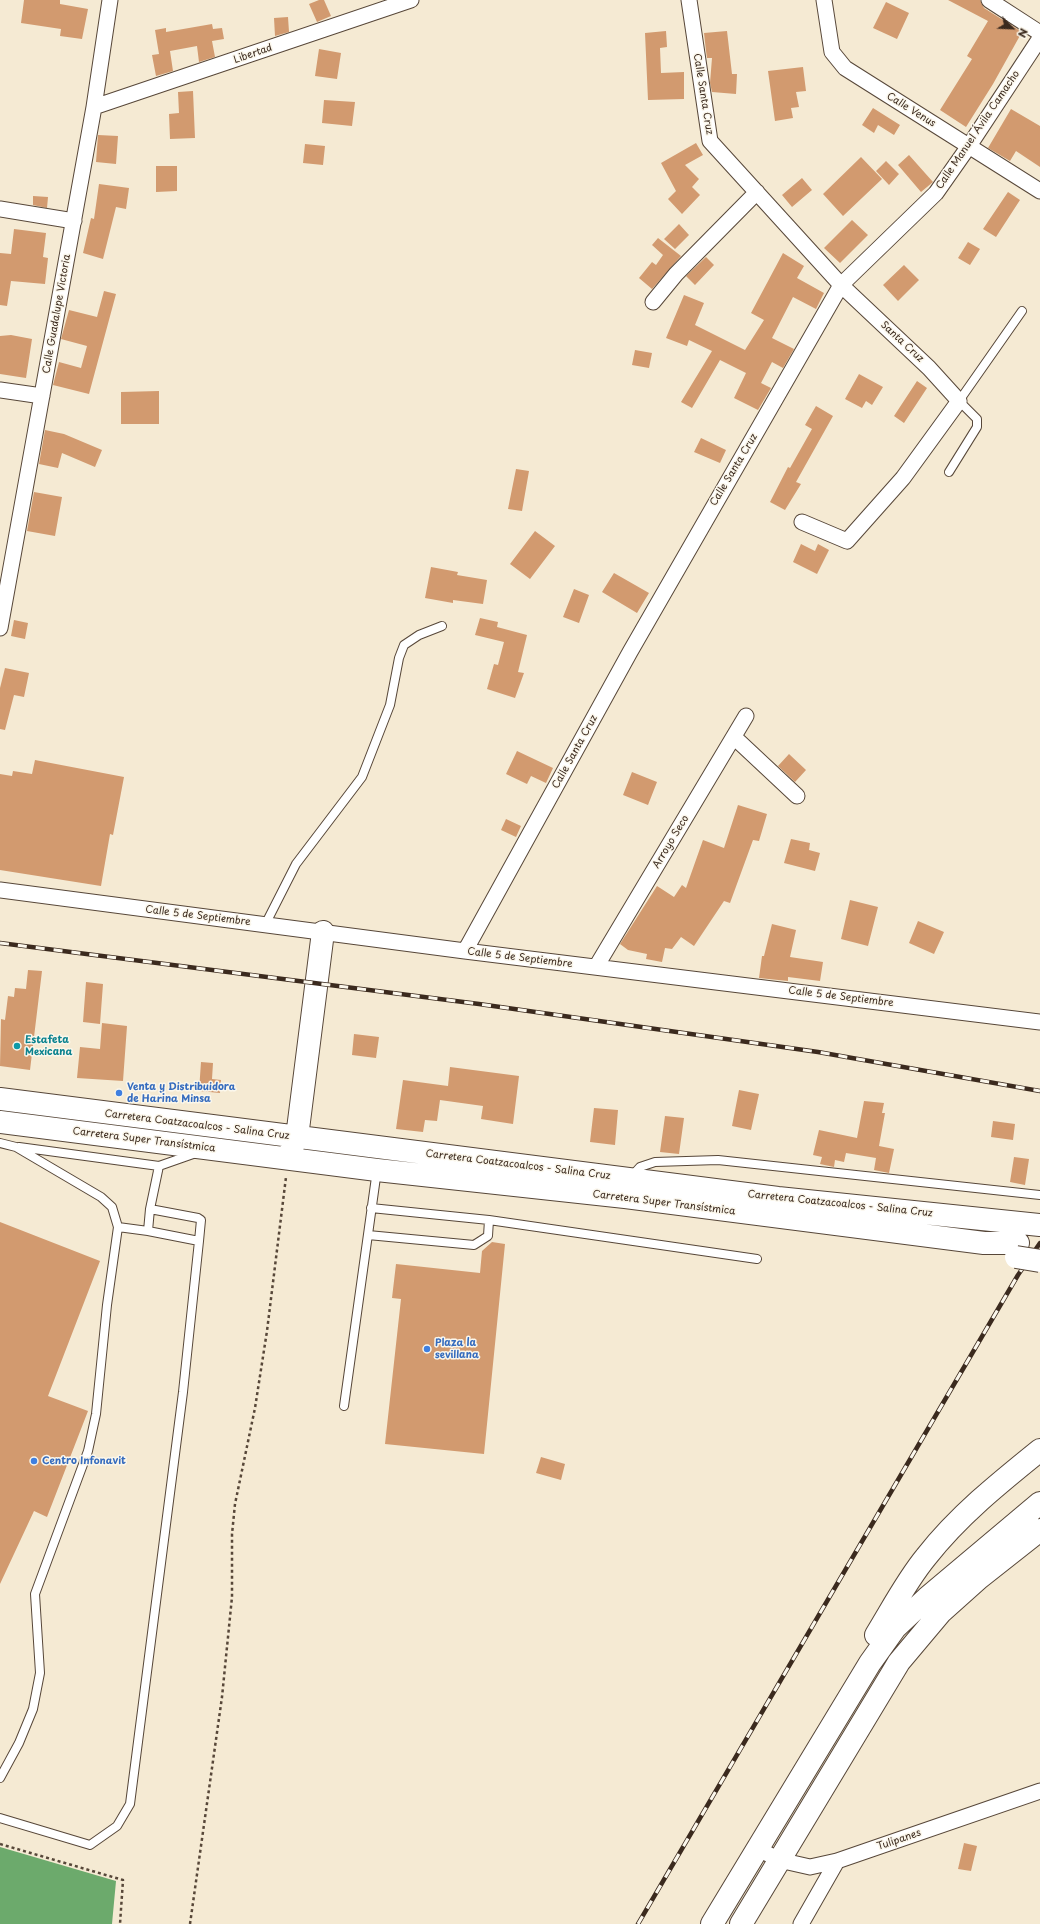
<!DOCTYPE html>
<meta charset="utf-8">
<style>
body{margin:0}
#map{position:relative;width:1040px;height:1924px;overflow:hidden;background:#f5ead3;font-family:"Playpen Sans",sans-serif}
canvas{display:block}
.north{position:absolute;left:992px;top:8px;width:40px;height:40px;-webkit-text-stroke:3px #fbf7ec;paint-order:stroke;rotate:114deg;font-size:11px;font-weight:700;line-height:16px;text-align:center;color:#3b2a1e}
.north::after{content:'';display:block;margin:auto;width:14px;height:18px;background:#3b2a1e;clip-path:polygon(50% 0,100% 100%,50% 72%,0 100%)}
</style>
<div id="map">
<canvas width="1040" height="1924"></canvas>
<div class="north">N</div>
</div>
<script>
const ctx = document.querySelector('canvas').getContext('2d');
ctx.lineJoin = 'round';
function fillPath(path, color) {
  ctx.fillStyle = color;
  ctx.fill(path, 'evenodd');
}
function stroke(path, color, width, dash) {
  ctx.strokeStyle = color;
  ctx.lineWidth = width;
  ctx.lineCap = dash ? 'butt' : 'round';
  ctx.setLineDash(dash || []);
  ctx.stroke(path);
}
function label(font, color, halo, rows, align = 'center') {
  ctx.font = font + ' "Playpen Sans",sans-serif';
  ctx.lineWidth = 3;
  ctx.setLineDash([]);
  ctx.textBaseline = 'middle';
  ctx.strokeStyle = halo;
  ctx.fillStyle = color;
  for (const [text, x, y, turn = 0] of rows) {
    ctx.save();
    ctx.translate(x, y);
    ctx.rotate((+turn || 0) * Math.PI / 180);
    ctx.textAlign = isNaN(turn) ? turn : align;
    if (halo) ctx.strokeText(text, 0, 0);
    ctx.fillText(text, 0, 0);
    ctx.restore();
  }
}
fillPath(new Path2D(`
 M0 1847 116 1881 112 1924H0Z`), '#6caa6c');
fillPath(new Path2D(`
 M24 0H60V4L88 9 82 39 60 36 61 29 21 23Z
 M319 0H324L331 16 317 22 309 4Z
 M948 0H980L984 8 1022 32 993 84 966 127 940 110 972 59 967 56 988 21Z
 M886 2 909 13 897 39 873 28Z
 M288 17 289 32 275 36 274 18Z
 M212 24 213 29 222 28 224 39 212 41 215 57 199 62 197 46 170 51 173 71 156 76 152 55 159 54 155 30 166 28V32Z
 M666 31 667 47 660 48 661 73 684 72V99L648 100 645 33Z
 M727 31 732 74H737L736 94 712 92 710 83 712 58H707L706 51 704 33Z
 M319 49 341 53 337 79 315 76Z
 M803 67 806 91 796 92 799 107 791 108 793 118 775 121 768 71Z
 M193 91 195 138 170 139 169 114 179 113 178 92Z
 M324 100 355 102 352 126 322 123Z
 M873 108 900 125 894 135 878 125 874 133 862 125Z
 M1011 109 1040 126V167L1016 151 1010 161 988 148Z
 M98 135 118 136 116 164 96 162Z
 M696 143 703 155 685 165 699 179 692 187 700 195 682 214 668 199 676 191 661 163Z
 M305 144 325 146 323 165 303 163Z
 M909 155 933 182 921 192 898 165Z
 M861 157 882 179 843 216 823 194Z
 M886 161 899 174 889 185 876 171Z
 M156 166H177V191L156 192Z
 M802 178 812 190 792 207 782 195Z
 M99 184 129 188 126 209 116 207 103 259 83 253 91 218 94 219Z
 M1008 192 1020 200 996 237 983 229Z
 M33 196 48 197 47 208 33 205Z
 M852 220 868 235 840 263 824 248Z
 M679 224 689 235 675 249 664 239Z
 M14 229 46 233 43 257 48 258 45 284 11 281 7 306 0 305V253L11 254Z
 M658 238 681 256 652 289 639 278 652 262 656 265 663 255 652 245Z
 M968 242 980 249 970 265 958 258Z
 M783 253 804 266 797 278 824 293 816 309 793 297 772 338 794 349 783 368 772 362 761 383 771 388 758 410 734 398 746 373 720 360 692 408 681 402 712 351 689 340 687 346 666 338 684 295 704 303 695 325 745 350 764 320 751 313Z
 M706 257 714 265 695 285 686 276Z
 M904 265 919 280 898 301 883 285Z
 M104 291 116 294 89 394 53 385 59 362 81 368 87 346 61 339 69 310 97 317Z
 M11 335 32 339 26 378 0 374V336Z
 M635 350 652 353 649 368 632 365Z
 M859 374 883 387 872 405 866 401 862 408 845 399Z
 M917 381 927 388 904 423 894 416Z
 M159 391V424H121V392Z
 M816 406 833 416 796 482 801 484 785 510 770 502 788 467 790 468 812 429 805 425Z
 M45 430 64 434 102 450 95 467 62 453 58 468 39 464Z
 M701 438 726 450 720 463 694 452Z
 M516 469 529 471 522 511 508 509Z
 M34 492 62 497 55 536 27 531Z
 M535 531 555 546 530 579 510 564Z
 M801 544 815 551 818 544 829 550 817 574 793 562Z
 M431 567 458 572 457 575 487 580 483 604 453 600V603L425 598Z
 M614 573 649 593 637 613 602 592Z
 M574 589 589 595 579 623 563 617Z
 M480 618 498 622 497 627 527 635 518 672 524 673 515 698 487 689 494 664 498 665 504 642 475 635Z
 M14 620 28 623 25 639 11 636Z
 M5 668 29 673 24 697 14 695 5 730 0 729V688Z
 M517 751 553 768 546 783 531 776 527 784 506 774Z
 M789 754 806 770 795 782 778 766Z
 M35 760 124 777 113 835 110 834 101 886 0 870V774L12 776 13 771 32 774Z
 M632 772 657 782 648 805 623 795Z
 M738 805 767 814 759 841 753 840 730 903 724 901 694 946 681 937 672 949 665 948 662 962 646 959 647 954 628 950 620 944 657 886 674 897 682 885 686 888 703 840 724 848Z
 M506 819 521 826 516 837 501 830Z
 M791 839 810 843 809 850 820 853 815 871 784 863Z
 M850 900 878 907 868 946 841 939Z
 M918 921 944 932 934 954 909 943Z
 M772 924 796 930 790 957 823 962 820 981 788 977V981L759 978 762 956H764Z
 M28 970 42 971 30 1070 0 1066 1 1019 5 1020 8 996 14 997 15 988 26 989Z
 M86 982 103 984 100 1024 83 1022Z
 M102 1023 127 1026 123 1081 77 1078 80 1047 100 1049Z
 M354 1034 379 1037 376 1058 352 1055Z
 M201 1062 213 1063 212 1079 221 1080 220 1093 199 1091Z
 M450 1067 519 1076 513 1124 481 1119 483 1106 440 1100 437 1121 425 1120 423 1132 396 1129 403 1080 448 1086Z
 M739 1090 759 1094 751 1130 732 1126Z
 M864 1101 884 1103 882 1113H885L879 1146 894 1149 889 1173 874 1170 876 1158 846 1153 844 1162 835 1160 834 1167 820 1164 822 1157 813 1155 819 1130 857 1138Z
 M594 1108 618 1110 615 1145 590 1142Z
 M665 1116 684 1118 679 1154 660 1152Z
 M993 1121 1015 1124 1013 1140 991 1137Z
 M1014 1157 1029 1159 1025 1185 1010 1182Z
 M0 1222 100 1261 48 1396 88 1411 47 1517 34 1511 0 1584Z
 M492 1242 505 1244 484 1454 385 1444 401 1299 392 1298 396 1264 480 1273 482 1251Z
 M541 1457 565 1464 561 1480 536 1473Z
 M964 1843 977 1846 971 1871 958 1869Z`), '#d29a6f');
const lane = new Path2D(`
 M949 472 977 427V419L959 401 1022 311
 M265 925 296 864 362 777 390 705 399 658 404 645 419 635 442 626
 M0 1143 16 1147 101 1197 112 1207 118 1227
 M19 1147 159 1166
 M630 1178 640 1167 655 1162 718 1160 1040 1195
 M150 1209 198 1218 201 1220 199 1241
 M489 1220 757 1259
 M368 1235 474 1245 488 1236 489 1220 371 1208
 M344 1406 377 1170
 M0 1778 19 1743 33 1709 40 1673 35 1594 88 1451 96 1414 107 1305 118 1227 148 1231
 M0 1818 90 1845 117 1826 130 1804 183 1392 199 1241 148 1231 150 1209 159 1166 196 1153`);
const street = new Path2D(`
 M689 0 710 141 841 285 929 368 959 401 903 478 847 541 802 522
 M824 0 832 52 845 68 1040 191
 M989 0 1040 33
 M94 107 411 0
 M0 209 74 221
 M653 302 676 274 757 192
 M0 390 42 396
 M0 628 94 107 110 0
 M734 737 797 796
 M0 890 465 951 1040 1022
 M465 951 630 652 841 285 936 193 969 146 1040 38
 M596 967 746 716
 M757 1848 779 1860 810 1867 837 1861 1040 1791
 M801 1924 837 1861`);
const primary = new Path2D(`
 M0 1099 778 1198 1040 1225
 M0 1122 377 1170 625 1197 984 1243H1018
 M291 1150 297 1137 323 932
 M876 1635C892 1609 907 1580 926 1557 958 1516 999 1483 1040 1450
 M712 1924 870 1663 895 1628 927 1598 1040 1503
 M741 1924 899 1662 941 1612 979 1578 1040 1530`);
stroke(lane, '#574739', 10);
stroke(street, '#574739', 17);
stroke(primary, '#574739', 24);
stroke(new Path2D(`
 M0 1844 123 1880 120 1924
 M190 1924 222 1697 232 1597V1534L235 1504 255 1408 267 1331 286 1177`), '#574739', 2.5, [3, 3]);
stroke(lane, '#fff', 8);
stroke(street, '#fff', 15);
stroke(primary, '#fff', 22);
const rail = new Path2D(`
 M0 943 479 1004 818 1052 1040 1091
 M638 1924 1018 1275 1040 1243`);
stroke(rail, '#3b2a1e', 4.5);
stroke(rail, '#fbf7ec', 3, [9]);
const primaryBridge = new Path2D(`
 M1016 1257 1040 1261`);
stroke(primaryBridge, '#574739', 24, []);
stroke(primaryBridge, '#fff', 22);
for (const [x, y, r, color] of [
 [17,1046,4,"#0f9aa8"],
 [119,1093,4,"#3f7fe0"],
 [427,1349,4,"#3f7fe0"],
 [34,1461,4,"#3f7fe0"]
]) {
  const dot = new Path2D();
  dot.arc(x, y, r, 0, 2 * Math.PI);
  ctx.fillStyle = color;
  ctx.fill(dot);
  stroke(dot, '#fbf7ec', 1.5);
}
label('10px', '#3b2a1e', '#fbf7ec', [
 ["Libertad",253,54,-19],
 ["Calle Santa Cruz",703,94,81],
 ["Calle Venus",911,110,32],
 ["Calle Manuel Ávila Camacho",978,130,-56],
 ["Calle Guadalupe Victoria",57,314,-80],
 ["Santa Cruz",902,342,43],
 ["Calle Santa Cruz",734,470,-59],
 ["Calle Santa Cruz",575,752,-61],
 ["Arroyo Seco",671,842,-59],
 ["Calle 5 de Septiembre",198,916,7],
 ["Calle 5 de Septiembre",520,958,7],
 ["Calle 5 de Septiembre",841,997,7],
 ["Carretera Coatzacoalcos - Salina Cruz",197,1125,7],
 ["Carretera Super Transístmica",144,1140,7],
 ["Carretera Coatzacoalcos - Salina Cruz",518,1165,7],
 ["Carretera Super Transístmica",664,1203,7],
 ["Carretera Coatzacoalcos - Salina Cruz",840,1204,6],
 ["Tulipanes",899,1840,-19]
]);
label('bold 10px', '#0d838f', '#fbf7ec', [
 ["Estafeta",25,1040],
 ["Mexicana",25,1052]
], 'left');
label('bold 10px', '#366cbe', '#fbf7ec', [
 ["Venta y Distribuidora",127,1087],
 ["de Harina Minsa",127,1099],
 ["Plaza la",435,1343],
 ["sevillana",435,1355],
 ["Centro Infonavit",42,1461]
], 'left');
</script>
